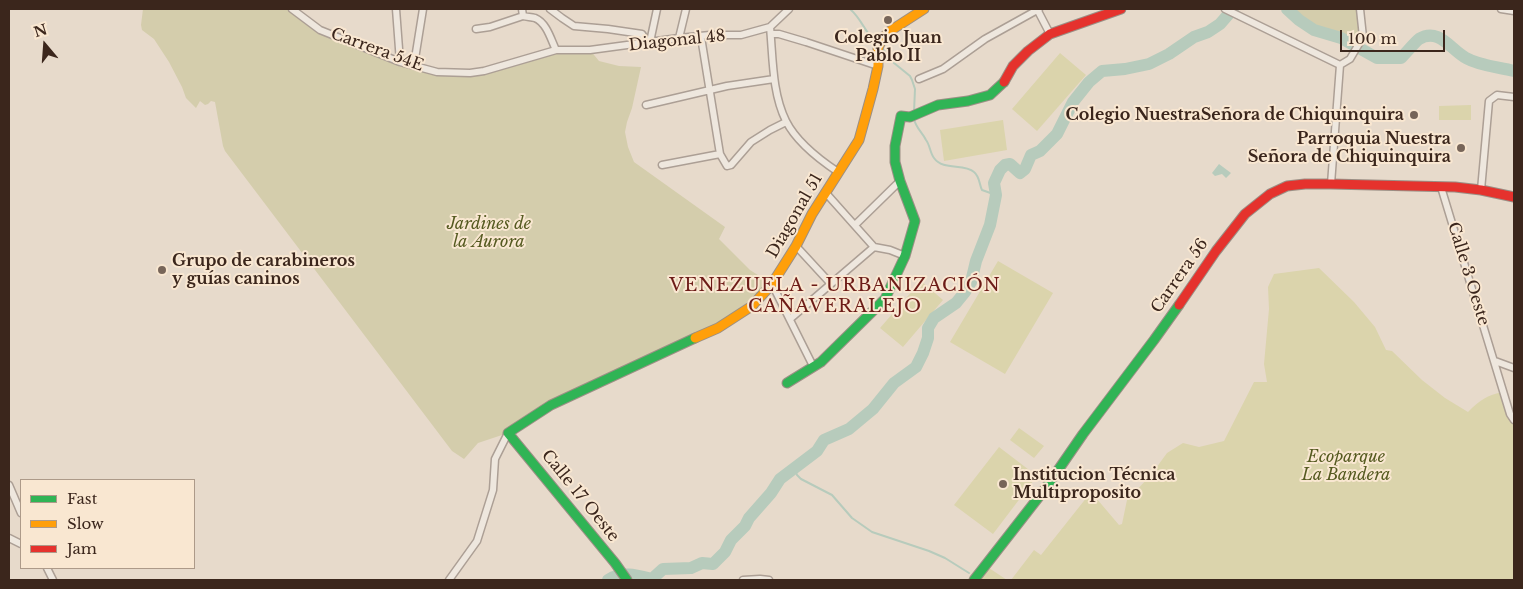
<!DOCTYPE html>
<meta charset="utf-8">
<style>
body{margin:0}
#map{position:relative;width:1523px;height:589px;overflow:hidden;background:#e7dacb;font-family:"Libre Baskerville",serif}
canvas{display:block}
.frame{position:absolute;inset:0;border:10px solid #3b261c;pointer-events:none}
.legend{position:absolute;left:20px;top:479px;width:175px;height:90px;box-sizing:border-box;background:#f9e7d1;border:1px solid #ad9a89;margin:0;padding:6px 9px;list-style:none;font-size:15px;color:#3b261c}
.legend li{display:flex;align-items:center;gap:10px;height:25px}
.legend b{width:25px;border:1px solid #ad9a89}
.north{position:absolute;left:20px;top:20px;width:50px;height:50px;-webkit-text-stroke:4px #f9e7d1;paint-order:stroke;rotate:342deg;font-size:14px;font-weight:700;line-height:20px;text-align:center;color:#3b261c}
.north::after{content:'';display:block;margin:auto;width:18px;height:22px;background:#3b261c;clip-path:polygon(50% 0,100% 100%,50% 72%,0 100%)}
.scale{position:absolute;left:1340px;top:30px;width:105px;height:22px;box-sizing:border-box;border:2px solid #3b261c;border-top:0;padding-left:6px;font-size:15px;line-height:18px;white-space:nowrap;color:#3b261c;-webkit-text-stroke:4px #f9e7d1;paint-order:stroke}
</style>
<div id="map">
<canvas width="1523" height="589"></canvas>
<div class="frame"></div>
<ul class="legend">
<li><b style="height:6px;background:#30b455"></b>Fast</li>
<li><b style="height:6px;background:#ff9f0a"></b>Slow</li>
<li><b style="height:6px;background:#e5322d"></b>Jam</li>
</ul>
<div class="north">N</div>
<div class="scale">100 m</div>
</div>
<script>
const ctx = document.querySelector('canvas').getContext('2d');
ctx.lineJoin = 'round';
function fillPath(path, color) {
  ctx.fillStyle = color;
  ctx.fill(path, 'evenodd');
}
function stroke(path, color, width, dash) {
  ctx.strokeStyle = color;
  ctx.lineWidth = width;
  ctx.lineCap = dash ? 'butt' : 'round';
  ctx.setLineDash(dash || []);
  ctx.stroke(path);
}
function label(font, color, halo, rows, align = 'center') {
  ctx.font = font + ' "Libre Baskerville",serif';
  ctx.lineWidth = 4;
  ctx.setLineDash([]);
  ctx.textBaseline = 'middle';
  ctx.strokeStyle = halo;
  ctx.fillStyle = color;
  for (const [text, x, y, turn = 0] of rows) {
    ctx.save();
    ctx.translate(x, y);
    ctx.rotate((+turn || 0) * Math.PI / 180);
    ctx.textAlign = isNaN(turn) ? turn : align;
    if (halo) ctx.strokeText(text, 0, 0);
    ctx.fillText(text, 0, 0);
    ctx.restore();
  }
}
fillPath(new Path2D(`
 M1060 53 1086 75 1037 131 1012 109Z
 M1471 105V120H1439V106Z
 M1003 120 1007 150 944 161 940 130Z
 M998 261 1053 293 1005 374 950 342Z
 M1319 268 1354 302 1375 327 1386 350 1392 351 1422 380 1445 398 1468 412C1480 400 1487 395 1503 392L1514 420V580H1011L1034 550 1041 555 1091 492 1119 525 1122 524 1127 500 1151 475 1167 453 1183 443 1199 447 1224 441 1254 382H1267L1264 364 1269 309 1268 287 1274 274Z
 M921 281 943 300 903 347 880 328Z
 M1019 428 1044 446 1034 458 1010 440Z
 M999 447 1037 476 993 534 954 505Z
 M986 566 1007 580H974Z`), '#dbd4ac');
fillPath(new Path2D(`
 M143 9H292L320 30 359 45 437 72 470 73 556 50H590L599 61 619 66 641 67 632 108 627 122 625 132 628 147 634 162 725 227 719 239 750 270 772 284 752 306 718 328 551 405 508 433 478 443 464 459 452 451 225 151 223 146 215 102 211 101 208 104 205 105 200 101 196 108 186 98 182 87 169 62 154 39 142 30 141 25Z
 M1287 9H1360L1363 37 1359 48 1341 38 1314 30 1299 20Z`), '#d4cdac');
fillPath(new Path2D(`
 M1219 164 1231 173 1226 178 1222 174 1215 176 1212 173Z`), '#b7cbbc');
stroke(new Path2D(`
 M850 9C862 19 865 33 877 44
 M881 47 894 63 910 76 912 80 915 89 914 112
 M914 119C916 128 922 132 926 140 930 145 930 153 934 158 943 171 964 163 974 172 980 177 979 184 982 190L996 195
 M794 467 797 475 801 479 832 495 852 518 872 532 929 551 945 558 969 573`), '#b7cbbc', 2);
stroke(new Path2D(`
 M1287 9 1299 20 1314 30 1341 38 1377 58H1401C1405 54 1416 41 1419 39 1439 27 1451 50 1466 58 1480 66 1499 67 1514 71
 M608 580C622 571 636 575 652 579L663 569 691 568 702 563 713 564 725 552 731 540 745 526 749 518 771 493 780 479 817 451 824 440 849 429 873 409 894 383 916 367 923 353 928 338V328L934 318 956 303 965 292 971 282 976 261 990 225 996 195 994 183 1000 170 1005 165 1010 164 1020 173 1025 169 1031 155 1040 151 1057 134 1073 102 1089 82 1102 71 1125 69 1149 64 1169 54 1194 37 1208 32 1220 24 1233 9`), '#b7cbbc', 12);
const street = new Path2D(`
 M292 9 320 30 400 62 437 72 470 73 484 71 556 50H590L679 38 710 35H741L770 27 789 9
 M396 9 400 62
 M522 9 523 16C527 17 531 17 535 18 547 23 551 40 556 50
 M550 9 562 18 574 26 608 29 642 34 647 42
 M1037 9 1050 34
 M1225 9 1340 65
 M1501 9 1514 11
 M770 27C773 58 772 93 786 121 796 141 820 160 838 172
 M476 29 490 27 523 16
 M771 34H779L806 42 878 66
 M701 37 720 154 727 166 731 165 751 142 770 130 786 122
 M679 38 686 9
 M650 42 657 9
 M414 65 423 9
 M1340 65 1350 59 1363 37 1360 9
 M919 79 943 69 985 39 1039 9
 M646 105 727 86 774 79
 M662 165 720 154
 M1331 184 1340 65
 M1441 187 1510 414 1514 420
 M1481 190 1489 101 1497 95 1514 97
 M825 192 874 247 890 250 905 256
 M855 225 900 181
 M796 246 831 284
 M772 284 813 366
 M790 319 874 247
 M1495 361 1514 368
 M9 485 21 513
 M9 538 21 544
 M47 568 53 580
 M449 580 477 541 493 490 495 459 508 433
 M743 580 760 579 769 580`);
const fast = new Path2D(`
 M787 383 821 362 885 299 905 256 915 221 900 181 895 162V146L901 116 910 117 938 105 968 101 990 95 1004 82
 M627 580 615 563 508 433 551 405 695 338
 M974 580 1045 489 1083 434 1154 340 1179 305`);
const slow = new Path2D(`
 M695 338 718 328 752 306 772 284 796 246 812 214 859 140 873 89 878 66V48L882 39 890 31 924 9`);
const jam = new Path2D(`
 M1004 82 1013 66 1028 51 1050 34 1121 9
 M1179 305 1216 251 1245 214 1270 194 1287 186 1305 184H1331L1455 187 1481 190 1514 197`);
stroke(street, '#ac9f95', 9);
stroke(fast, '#9b8f85', 11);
stroke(slow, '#9b8f85', 11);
stroke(jam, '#9b8f85', 11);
stroke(street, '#eee7de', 6);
stroke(fast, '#30b455', 9);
stroke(slow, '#ff9f0a', 9);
stroke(jam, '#e5322d', 9);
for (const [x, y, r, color] of [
 [888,20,5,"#776559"],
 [1414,115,5,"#776559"],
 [1461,148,5,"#776559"],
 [162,270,5,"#776559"],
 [1003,484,5,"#776559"]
]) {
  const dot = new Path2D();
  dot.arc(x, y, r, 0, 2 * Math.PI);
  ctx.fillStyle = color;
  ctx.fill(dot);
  stroke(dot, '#f9e7d1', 2);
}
label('bold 16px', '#3b261c', '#f9e7d1', [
 ["Colegio Juan",888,38,"center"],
 ["Pablo II",888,56,"center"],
 ["Colegio NuestraSeñora de Chiquinquira",1404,115],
 ["Parroquia Nuestra",1451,139],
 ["Señora de Chiquinquira",1451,157],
 ["Grupo de carabineros",172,261,"left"],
 ["y guías caninos",172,279,"left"],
 ["Institucion Técnica",1013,475,"left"],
 ["Multiproposito",1013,493,"left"]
], 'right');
label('16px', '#3b261c', '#f9e7d1', [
 ["Diagonal 48",677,41,-6],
 ["Carrera 54E",377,50,20],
 ["Diagonal 51",795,216,-60],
 ["Calle 3 Oeste",1468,274,73],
 ["Carrera 56",1180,276,-55],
 ["Calle 17 Oeste",580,496,51]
]);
label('italic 16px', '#555a20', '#f9e7d1', [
 ["Jardines de",489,224],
 ["la Aurora",489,242],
 ["Ecoparque",1346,457],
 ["La Bandera",1346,475]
]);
ctx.letterSpacing = '1px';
label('18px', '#6c1b17', '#f9e7d1', [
 ["VENEZUELA - URBANIZACIÓN",835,286],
 ["CAÑAVERALEJO",835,307]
]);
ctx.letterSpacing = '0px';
</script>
